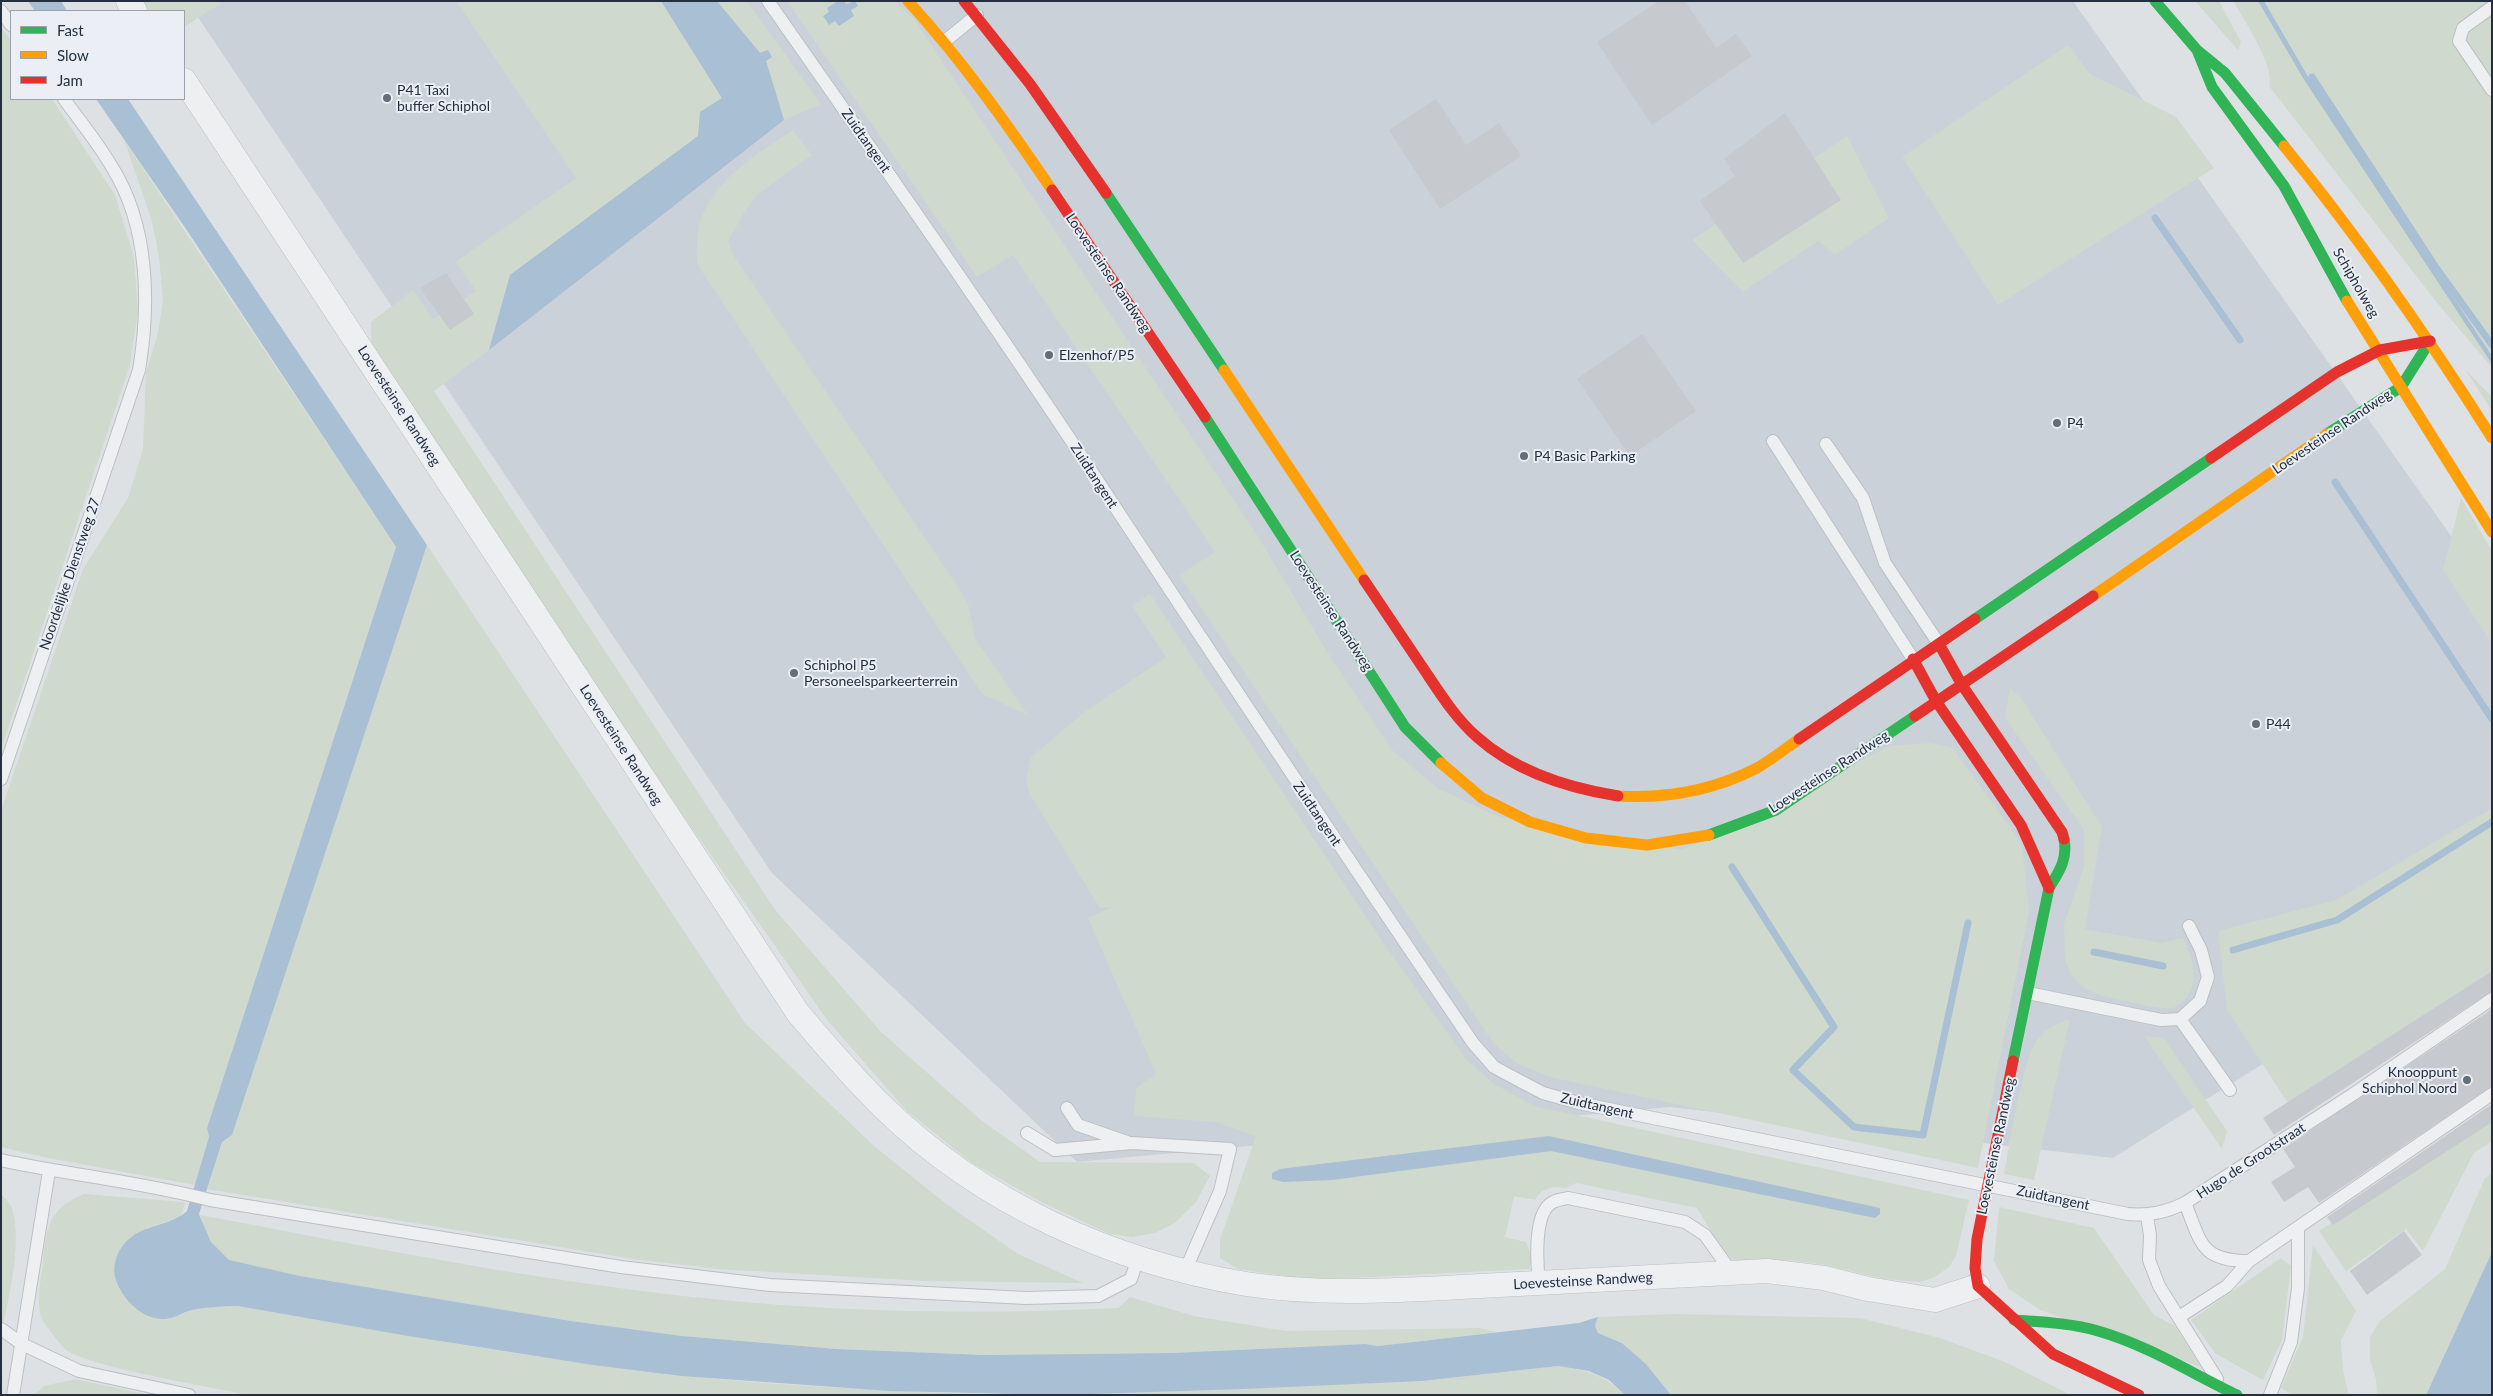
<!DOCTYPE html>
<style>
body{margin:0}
#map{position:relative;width:2493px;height:1396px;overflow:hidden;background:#dee1e4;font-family:Lato,sans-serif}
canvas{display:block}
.frame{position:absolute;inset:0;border:2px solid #242f3f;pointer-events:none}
.legend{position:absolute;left:10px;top:10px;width:175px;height:90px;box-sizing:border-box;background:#ebeff5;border:1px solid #9ba2ac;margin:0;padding:6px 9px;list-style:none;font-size:15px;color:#242f3f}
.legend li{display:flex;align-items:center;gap:10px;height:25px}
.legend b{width:25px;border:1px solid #9ba2ac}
</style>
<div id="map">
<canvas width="2493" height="1396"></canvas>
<div class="frame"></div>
<ul class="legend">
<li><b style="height:6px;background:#30b455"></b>Fast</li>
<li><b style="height:6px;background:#ff9f0a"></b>Slow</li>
<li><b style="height:6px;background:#e5322d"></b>Jam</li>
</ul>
</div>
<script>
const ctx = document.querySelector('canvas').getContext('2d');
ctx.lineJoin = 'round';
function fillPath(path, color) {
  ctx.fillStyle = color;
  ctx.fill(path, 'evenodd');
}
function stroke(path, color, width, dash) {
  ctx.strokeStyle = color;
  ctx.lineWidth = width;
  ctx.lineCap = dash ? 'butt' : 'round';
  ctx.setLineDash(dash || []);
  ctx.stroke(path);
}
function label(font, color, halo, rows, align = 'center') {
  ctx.font = font + ' Lato,sans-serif';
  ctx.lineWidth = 4;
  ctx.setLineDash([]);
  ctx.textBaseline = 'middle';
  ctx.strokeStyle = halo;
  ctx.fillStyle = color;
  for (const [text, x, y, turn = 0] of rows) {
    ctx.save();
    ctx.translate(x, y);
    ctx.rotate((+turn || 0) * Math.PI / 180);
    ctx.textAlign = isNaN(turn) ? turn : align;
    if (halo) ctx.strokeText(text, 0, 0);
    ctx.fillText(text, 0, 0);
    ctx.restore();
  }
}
fillPath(new Path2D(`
 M187 1H2073L2492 594V920L2113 1158 1670 1107 1077 1162 772 873Z`), '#cbd1d8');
fillPath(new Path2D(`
 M142 1H225L184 27V11H148Z
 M456 1H661L722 98 700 112 698 136 510 275 489 350 434 391 776 911 881 1032 982 1121 1040 1162 1194 1163 1210 1176 1196 1202 1175 1223 1155 1233 1132 1237 1110 1234 1043 1203 972 1163 907 1111 828 1021 606 706 372 355 371 322 413 290 433 319 476 291 455 262 576 178Z
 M717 1H747L821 104 784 120 766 61 772 57 760 54Z
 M787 1H894L914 19 1259 538 1326 650 1392 750 1439 789 1499 817 1682 850 1890 746 1931 743 1953 748 2022 844 2029 911 1978 1168 1554 1078 1518 1064 1494 1044 1179 575 1215 552 1013 255 977 277Z
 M2195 1H2219L2241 42 2238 50Z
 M2233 1H2492V368L2434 299 2269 86C2276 68 2243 18 2233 1Z
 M1 27 11 41V99H52L115 195 134 257 138 311 130 365 1 750Z
 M2068 45 2090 74 2176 117 2214 168 1998 305 1902 157Z
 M793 130 812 155 757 195 742 216 728 242 734 256 956 584 968 603 975 638 1028 715 982 694 697 264C697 250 696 234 700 221 716 177 756 155 793 130Z
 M1847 136 1889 218 1835 255 1818 241 1743 292 1692 240Z
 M124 140 396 547 207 1128 209 1137 195 1185 48 1158 1 1147V811L83 569 128 498 143 449 146 373 158 333 163 300 159 257 152 221Z
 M2465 369 2492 397V411Z
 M2461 498 2492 551V644L2443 570Z
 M427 545 745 1023 874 1146 945 1203 1018 1254 1083 1283 925 1281 718 1269 633 1259 207 1189 222 1142 232 1135Z
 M1150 594 1387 948 1466 1059 1494 1084 1534 1106 1969 1200 1956 1256 1949 1267 1935 1277 1921 1282 1884 1279 1826 1265 1789 1260 1737 1261 1725 1255 1697 1208 1576 1183 1566 1188C1553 1186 1542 1187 1535 1200L1514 1196 1505 1237 1526 1242 1532 1257 1529 1269 1310 1280 1238 1269 1220 1258V1240L1256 1136 1216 1122 1134 1116 1136 1088 1156 1074 1088 918 1112 907 1100 908 1029 793 1026 781 1030 758 1082 714 1166 657 1132 606Z
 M2010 688 2022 699 2102 827 2085 929 2162 943 2183 938C2192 956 2200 982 2185 1000 2182 1003 2176 1006 2172 1009L2153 1007 2099 995 2081 986 2071 974 2065 959 2064 924 2084 866V830L2005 718Z
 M2492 808V971L2288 1103 2227 1010 2218 931 2336 900Z
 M2070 1019 2034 1180 2004 1174C2010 1145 2022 1059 2038 1039 2047 1028 2057 1023 2070 1019Z
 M2144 1036 2164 1038 2227 1131 2222 1149Z
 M2492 1114V1141L2474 1153 2423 1251 2406 1229 2346 1271 2319 1231Z
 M2492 1173V1252L2426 1395H2377L2376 1379 2370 1361V1337L2380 1321 2445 1269 2485 1178Z
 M1 1194C4 1197 9 1202 11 1206 24 1239 8 1300 1 1334Z
 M84 1194 185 1202 181 1217 146 1228 132 1306 149 1315 169 1319 189 1311 214 1306H238C385 1332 532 1359 680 1375 789 1387 898 1391 1007 1395H248C217 1388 83 1366 65 1349 60 1344 45 1325 42 1319 35 1302 42 1277 43 1259 47 1225 50 1208 84 1194Z
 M1999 1207 2094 1228 2154 1315 2175 1326 2201 1367 2040 1310 2009 1289 1994 1261Z
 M200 1215C330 1239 459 1266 590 1284 765 1310 941 1317 1118 1308L1130 1297 1194 1316 1286 1331 1479 1328 1497 1332 1378 1346 1365 1344 1172 1353 984 1355 837 1349 682 1336 571 1321 300 1276 229 1261 211 1242Z
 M2313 1245 2356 1311 2341 1340 2343 1370 2349 1395H2293L2281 1388 2303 1337Z
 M2281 1258 2291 1266 2282 1340 2263 1380 2216 1354 2191 1320Z
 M1675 1314 1860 1318 1940 1338 2005 1362 2071 1395H1671L1646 1364 1622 1343 1598 1333 1595 1326 1598 1317Z
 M1558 1366C1588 1371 1603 1374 1625 1395H1059L1422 1381Z
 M75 1379 149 1395H34L44 1386Z`), '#cfd9ce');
fillPath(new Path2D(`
 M28 1H61L67 11H35Z
 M661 1H717L760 53 768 50 772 57 766 61 784 120 489 350 510 275 698 136 700 112 722 98Z
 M838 1H844L846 4 855 1 858 6 851 10 854 16 839 26 835 21 829 25 823 16 829 12 827 8Z
 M2258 1H2264L2307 75 2492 356V364L2303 78Z
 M96 99H128L427 545 232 1135 222 1142 199 1214 211 1242 229 1260 300 1276 571 1321 682 1336 837 1349 984 1355 1172 1353 1365 1344 1378 1346 1579 1323 1598 1317 1595 1326 1598 1333 1622 1343 1646 1364 1671 1395H1625L1609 1380 1589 1371 1558 1366 1422 1381 1243 1389 1059 1395 889 1391 682 1376 593 1365 408 1336 238 1306C222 1306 208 1307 192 1310 184 1312 178 1316 171 1318 146 1324 123 1301 116 1280 111 1266 118 1248 129 1239 145 1224 171 1226 187 1211L209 1137 207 1128 396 547 186 229Z
 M1549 1136 1880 1208V1214L1875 1218 1551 1151 1332 1180 1283 1182 1272 1179V1173L1280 1169Z
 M2492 1252V1395H2426Z`), '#a9bfd3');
stroke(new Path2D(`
 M2312 77 2435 266 2492 345
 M2155 218 2240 340
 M2335 482 2492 719
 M1732 867 1834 1027 1793 1070 1854 1127 1923 1135 1968 923
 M2233 950 2337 920 2492 822
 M2094 952 2163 966`), '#a9bfd3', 7);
fillPath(new Path2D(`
 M1659 1H1685L1716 48 1736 34 1752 56 1652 125 1597 42Z
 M1436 99 1466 145 1499 123 1521 156 1440 209 1389 130Z
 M1785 113 1841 200 1743 263 1700 201 1735 176 1724 159Z
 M446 273 474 314 450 330 420 288Z
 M1642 334 1696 411 1630 456 1577 379Z
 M2492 971V991L2274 1135 2263 1118Z
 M2492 1009V1086L2319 1203 2308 1187 2284 1202 2271 1182 2295 1167 2283 1149Z
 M2492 1104V1122L2333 1225 2327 1217Z
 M2404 1231 2422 1255 2367 1295 2350 1271Z`), '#c6c9cd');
const lane = new Path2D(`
 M768 1C878 158 988 315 1094 475 1219 665 1345 855 1473 1043L1494 1067 1520 1081 1543 1093 1579 1103 2128 1214C2150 1216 2166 1212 2185 1203L2352 1095 2492 999
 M2492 7 2463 28 2459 41 2492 90
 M1 11 11 25
 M945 41 977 15
 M1773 441 1913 659
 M1826 444 1863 498 1885 563 1939 644
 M1 779 139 370C150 304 149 226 112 167 98 143 80 121 64 99
 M2028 993 2161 1020 2180 1019 2200 1001 2208 977 2201 950 2189 926
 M2180 1019 2230 1090
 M1067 1108 1078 1125 1127 1142
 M1027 1133 1055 1150 1132 1143 1230 1149 1220 1191 1185 1271
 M1 1160C70 1175 142 1182 210 1200L621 1267 770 1285 1026 1298 1098 1296 1131 1279 1138 1258
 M2185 1203C2201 1242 2200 1261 2249 1261L2492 1094
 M2147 1216 2150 1235 2149 1260 2159 1286 2217 1379
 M1539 1283C1537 1264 1533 1212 1553 1202 1557 1200 1563 1199 1568 1198L1685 1222 1705 1235 1732 1273
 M2179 1317 2227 1286 2249 1261
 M1 1329 22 1344 79 1371 189 1395
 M13 1395 49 1171
 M2270 1395 2291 1342 2298 1288V1229`);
const street = new Path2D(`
 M128 1 135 11
 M184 80 798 1013C825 1045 853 1078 883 1107 981 1203 1113 1262 1246 1284 1323 1296 1402 1290 1480 1286 1575 1281 1671 1276 1767 1271L1824 1278 1868 1289 1935 1300 1978 1286`);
stroke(lane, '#bcbfc2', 14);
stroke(street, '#bcbfc2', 25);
stroke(lane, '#edeff1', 12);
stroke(street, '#edeff1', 24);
stroke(new Path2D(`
 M2155 1 2197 50 2225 73 2284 146
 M2197 50 2212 87 2284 186 2347 301
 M1106 193 1224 370
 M1205 417 1405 727 1441 763
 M2327 434 2401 387 2430 341
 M1975 619 2211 458
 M1709 835 1776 810 1915 716
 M2013 1061 2049 888C2059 872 2068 859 2064 839
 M2014 1320C2042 1322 2071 1323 2098 1331 2147 1345 2191 1373 2237 1395`), '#30b455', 11);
stroke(new Path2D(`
 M908 1C962 60 1007 124 1052 190
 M2284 146C2360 239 2428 337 2492 438
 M2347 301 2492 532
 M1224 370 1364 580
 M2093 596 2327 434
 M1441 763 1482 798 1530 822 1586 838 1647 845 1709 835
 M1618 796C1667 799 1714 790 1757 768 1771 760 1785 749 1799 739`), '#ff9f0a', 11);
stroke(new Path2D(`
 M964 1 1030 84 1106 193
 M1052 190 1205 417
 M2211 458 2337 372 2380 350 2430 341
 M1364 580C1383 608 1402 637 1421 665 1438 690 1454 717 1477 737 1516 772 1568 788 1618 796
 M1939 644 1962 685 2062 832 2064 839
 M1913 659 1936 701 2021 825 2049 888
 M1915 716 2093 596
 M1799 739 1975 619
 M2013 1061 1977 1239 1975 1268 1978 1286 2053 1354 2139 1395`), '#e5322d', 11);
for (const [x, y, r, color] of [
 [387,98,5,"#656d79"],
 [1049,355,5,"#656d79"],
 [2057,423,5,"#656d79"],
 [1524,456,5,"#656d79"],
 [794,673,5,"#656d79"],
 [2256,724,5,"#656d79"],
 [2467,1080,5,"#656d79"]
]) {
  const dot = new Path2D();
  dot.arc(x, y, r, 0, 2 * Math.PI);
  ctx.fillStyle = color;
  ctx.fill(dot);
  stroke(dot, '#ebeff5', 2);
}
label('14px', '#242f3f', '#ebeff5', [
 ["P41 Taxi",397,90],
 ["buffer Schiphol",397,106],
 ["Elzenhof/P5",1059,355],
 ["P4",2067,423],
 ["P4 Basic Parking",1534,456],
 ["Schiphol P5",804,665],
 ["Personeelsparkeerterrein",804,681],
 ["P44",2266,724],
 ["Knooppunt",2457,1072,"right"],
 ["Schiphol Noord",2457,1088,"right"]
], 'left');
label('14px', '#242f3f', '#ebeff5', [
 ["Zuidtangent",866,141,55],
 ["Loevesteinse Randweg",1108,273,56],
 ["Schipholweg",2356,283,60],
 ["Loevesteinse Randweg",399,406,57],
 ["Loevesteinse Randweg",2332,432,-34],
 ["Zuidtangent",1094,476,57],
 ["Noordelijke Dienstweg 27",70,574,-71],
 ["Loevesteinse Randweg",1331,611,57],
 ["Loevesteinse Randweg",621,745,57],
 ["Loevesteinse Randweg",1829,772,-33],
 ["Zuidtangent",1317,814,56],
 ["Zuidtangent",1597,1106,13],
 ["Loevesteinse Randweg",1996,1146,-78],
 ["Hugo de Grootstraat",2251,1161,-33],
 ["Zuidtangent",2053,1198,12],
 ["Loevesteinse Randweg",1583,1281,-3]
]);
</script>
